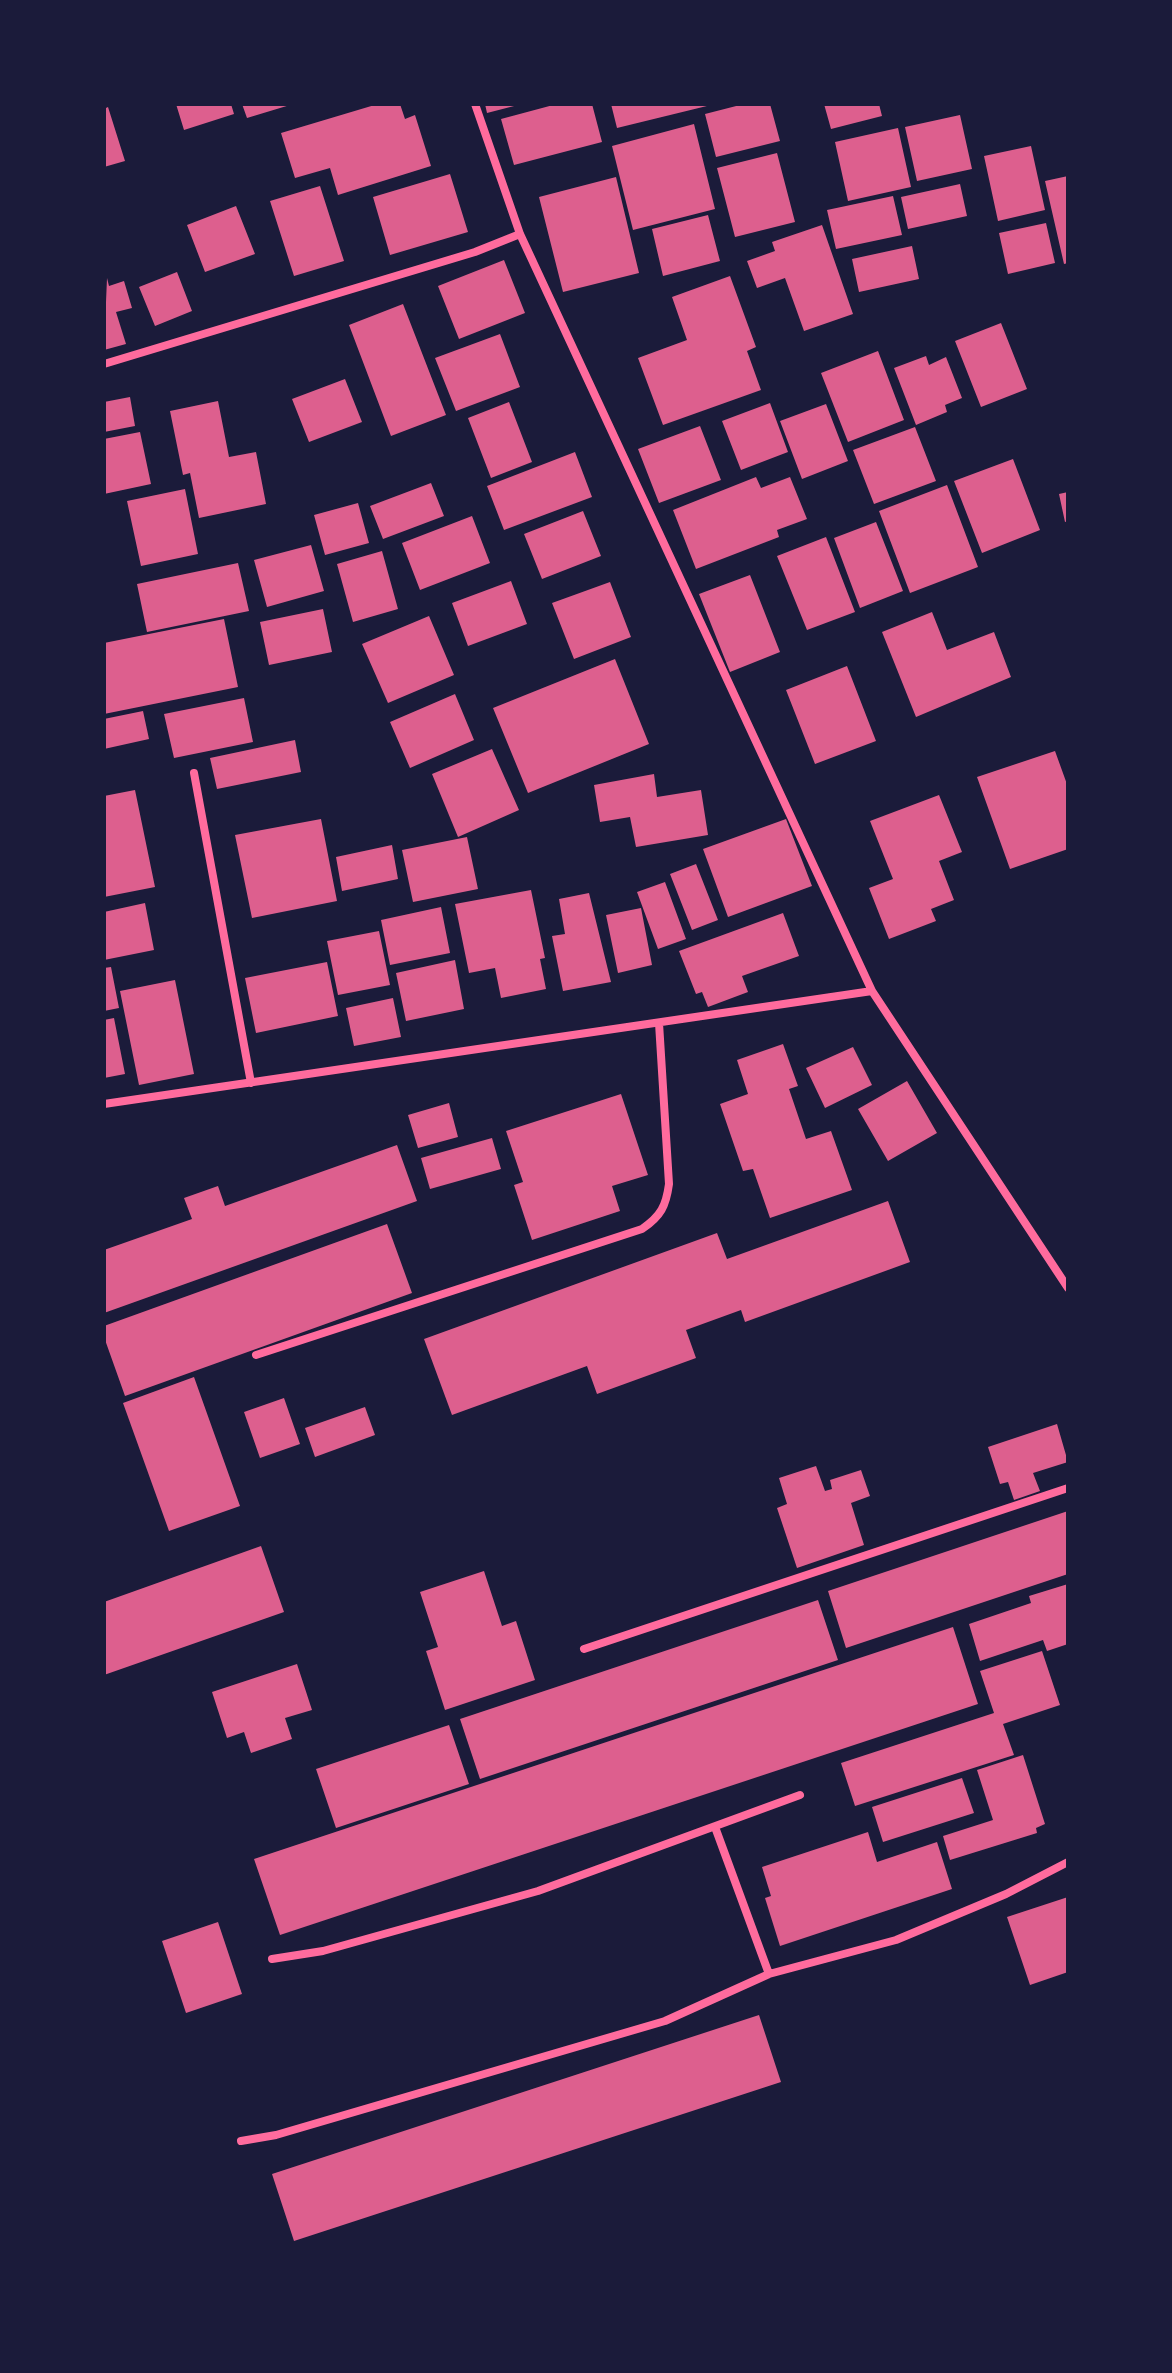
<!DOCTYPE html>
<style>
body{margin:0}
#map{position:relative;width:1172px;height:2373px;overflow:hidden;background:#1b1b3a;font-family:"PT Sans Narrow",sans-serif}
canvas{display:block}
.frame{position:absolute;inset:0;border:106px solid #1b1b3a;pointer-events:none}
</style>
<div id="map">
<canvas width="1172" height="2373"></canvas>
<div class="frame"></div>
</div>
<script>
const ctx = document.querySelector('canvas').getContext('2d');
ctx.lineJoin = 'round';
function fillPath(path, color) {
  ctx.fillStyle = color;
  ctx.fill(path, 'evenodd');
}
function stroke(path, color, width, dash) {
  ctx.strokeStyle = color;
  ctx.lineWidth = width;
  ctx.lineCap = dash ? 'butt' : 'round';
  ctx.setLineDash(dash || []);
  ctx.stroke(path);
}
fillPath(new Path2D(`
 M176 104H231L234 114 184 130Z
 M242 104H290V105L247 118Z
 M378 104H400L405 119 415 115 431 166 338 195 330 168 295 178 281 133Z
 M485 104H518V105L487 113Z
 M557 104H592L602 142 514 165 501 119Z
 M611 104H711V105L617 128Z
 M744 104H770L780 141 716 157 705 114Z
 M824 104H879L882 116 831 129Z
 M108 107 125 161 104 167V109Z
 M960 115 972 169 917 181 905 127Z
 M694 124 715 209 633 230 612 146Z
 M898 128 911 187 848 201 835 142Z
 M1031 146 1045 210 998 221 984 156Z
 M777 153 795 222 735 237 717 168Z
 M450 174 468 232 390 255 373 197Z
 M1068 176V263L1064 264 1045 181Z
 M616 177 639 273 563 292 539 197Z
 M960 184 967 216 908 229 901 197Z
 M320 186 344 261 294 276 270 201Z
 M893 196 902 235 836 249 827 210Z
 M236 206 255 254 205 272 187 225Z
 M708 215 720 261 663 276 652 229Z
 M1046 223 1055 263 1008 274 999 233Z
 M822 225 853 314 804 331 785 278 757 288 747 261 775 251 772 242Z
 M912 246 919 279 859 292 852 259Z
 M504 260 525 313 459 339 438 286Z
 M177 272 192 311 155 326 139 287Z
 M730 276 756 347 747 351 761 390 663 425 638 358 687 340 672 297Z
 M107 278 109 286 124 281 132 308 116 312 126 344 104 350Z
 M403 304 446 415 391 436 349 325Z
 M1001 323 1027 389 981 407 955 341Z
 M500 334 520 387 456 411 435 358Z
 M878 351 904 420 848 442 821 373Z
 M926 356 929 365 946 357 962 398 945 405 947 412 916 425 894 368Z
 M345 379 362 422 309 442 292 399Z
 M130 397 135 426 104 432V402Z
 M218 401 229 457 256 452 266 504 199 518 190 473 183 475 170 411Z
 M509 402 532 462 491 478 468 418Z
 M770 403 788 452 741 470 722 421Z
 M826 404 848 461 802 479 780 421Z
 M700 426 721 480 659 503 638 449Z
 M915 427 936 481 874 504 853 450Z
 M140 432 151 484 104 494V439Z
 M575 452 592 497 504 530 487 486Z
 M1013 459 1040 530 982 553 954 481Z
 M756 477 761 488 790 477 807 519 777 530 779 537 696 569 673 510Z
 M431 483 444 516 383 539 370 506Z
 M947 485 978 567 910 593 879 511Z
 M185 489 198 554 141 566 127 501Z
 M1068 492V521L1065 522 1059 494Z
 M358 503 369 543 325 555 314 515Z
 M583 511 601 556 542 579 524 534Z
 M472 516 490 563 420 590 402 543Z
 M876 522 903 591 860 608 834 538Z
 M826 537 855 612 807 630 777 556Z
 M311 545 324 591 267 607 254 560Z
 M382 551 398 609 353 622 337 564Z
 M238 563 249 611 147 632 137 584Z
 M750 575 780 652 730 672 699 594Z
 M511 581 527 624 468 646 452 603Z
 M610 582 631 637 574 659 552 603Z
 M323 609 332 652 269 665 260 622Z
 M932 612 947 650 994 632 1011 677 916 717 882 632Z
 M429 616 454 675 388 703 362 644Z
 M224 619 238 687 104 714V643Z
 M615 659 649 744 528 793 493 708Z
 M847 666 876 741 815 764 786 690Z
 M455 694 474 740 410 768 390 722Z
 M244 698 253 742 174 758 164 714Z
 M143 711 149 739 104 749V719Z
 M295 740 301 772 217 789 210 758Z
 M492 749 519 810 458 837 432 774Z
 M1055 751 1068 787V849L1010 869 977 777Z
 M654 774 657 797 701 790 708 835 636 847 630 817 600 822 594 785Z
 M135 790 155 887 104 897V796Z
 M939 795 962 852 939 861 954 900 931 909 936 921 889 939 869 888 893 879 870 821Z
 M321 819 337 901 252 918 235 835Z
 M786 819 812 886 728 917 703 849Z
 M467 837 478 889 413 902 402 850Z
 M392 845 398 879 342 891 336 857Z
 M696 864 718 920 692 930 670 874Z
 M665 882 686 939 658 949 637 892Z
 M531 890 545 958 540 959 546 989 501 998 495 968 469 973 455 904Z
 M589 893 611 982 563 991 552 936 565 934 559 899Z
 M145 903 154 950 104 960V912Z
 M441 907 450 953 390 965 381 920Z
 M641 908 652 965 618 973 606 915Z
 M783 913 799 956 742 976 748 992 708 1007 702 992 696 994 679 951Z
 M379 931 390 985 338 995 327 941Z
 M455 960 464 1009 406 1021 396 973Z
 M327 962 338 1016 256 1033 245 978Z
 M111 967 119 1008 104 1011V968Z
 M175 980 194 1074 139 1085 120 991Z
 M393 998 401 1037 354 1046 346 1008Z
 M114 1018 125 1074 104 1078V1020Z
 M783 1044 798 1086 789 1089 806 1139 831 1131 852 1190 770 1218 753 1169 743 1171 720 1104 748 1094 737 1060Z
 M853 1047 872 1085 825 1108 806 1068Z
 M907 1081 937 1133 888 1161 858 1109Z
 M621 1094 648 1175 612 1186 620 1211 532 1240 514 1185 523 1182 506 1131Z
 M449 1103 458 1137 418 1148 408 1115Z
 M492 1138 501 1169 430 1189 421 1158Z
 M397 1145 417 1201 104 1313V1250L192 1219 184 1198 218 1186 225 1206Z
 M888 1201 910 1262 745 1322 741 1310 686 1330 696 1358 597 1394 587 1366 452 1415 424 1339 717 1233 727 1259Z
 M387 1224 412 1293 125 1396 104 1337V1326Z
 M194 1377 240 1506 169 1531 123 1403Z
 M284 1398 300 1444 260 1458 244 1412Z
 M365 1407 375 1435 315 1457 305 1428Z
 M1057 1424 1068 1462 1033 1473 1040 1491 1014 1500 1008 1482 1000 1484 988 1447Z
 M816 1466 825 1491 832 1489 830 1480 861 1470 870 1496 851 1503 864 1545 797 1568 777 1508 787 1504 779 1478Z
 M1068 1511V1574L846 1648 828 1591Z
 M261 1546 284 1612 104 1675V1602Z
 M484 1571 502 1626 516 1621 535 1680 445 1710 426 1651 438 1647 420 1592Z
 M1068 1584V1644L1047 1651 1043 1640 980 1661 969 1624 1031 1603 1029 1596Z
 M818 1600 838 1660 480 1779 460 1719Z
 M953 1627 978 1704 280 1935 254 1859Z
 M1042 1651 1060 1705 1003 1724 1014 1755 855 1806 841 1763 994 1713 980 1671Z
 M297 1664 312 1710 285 1718 292 1739 251 1753 244 1732 227 1738 212 1692Z
 M449 1725 469 1784 336 1828 316 1769Z
 M1023 1755 1045 1824 1036 1828 1037 1833 950 1860 943 1836 993 1820 977 1770Z
 M962 1778 974 1813 883 1842 872 1807Z
 M868 1832 877 1862 937 1842 952 1889 780 1946 765 1898 771 1896 762 1867Z
 M1068 1897V1972L1030 1985 1007 1917Z
 M218 1922 242 1994 186 2013 162 1941Z
 M759 2015 781 2082 294 2241 272 2174Z`), '#dd5f8e');
stroke(new Path2D(`
 M475 104 520 234 872 991
 M104 364 475 252 520 234
 M194 773 251 1083
 M104 1104 872 991 1068 1288
 M256 1355 642 1229C661 1216 666 1206 669 1184L659 1023
 M584 1649 1068 1488
 M715 1827 769 1974
 M272 1959 323 1951 538 1891 800 1795
 M241 2141 276 2135 665 2021 769 1974 896 1940 1006 1894 1068 1862`), '#ff6b9d', 8);
</script>
